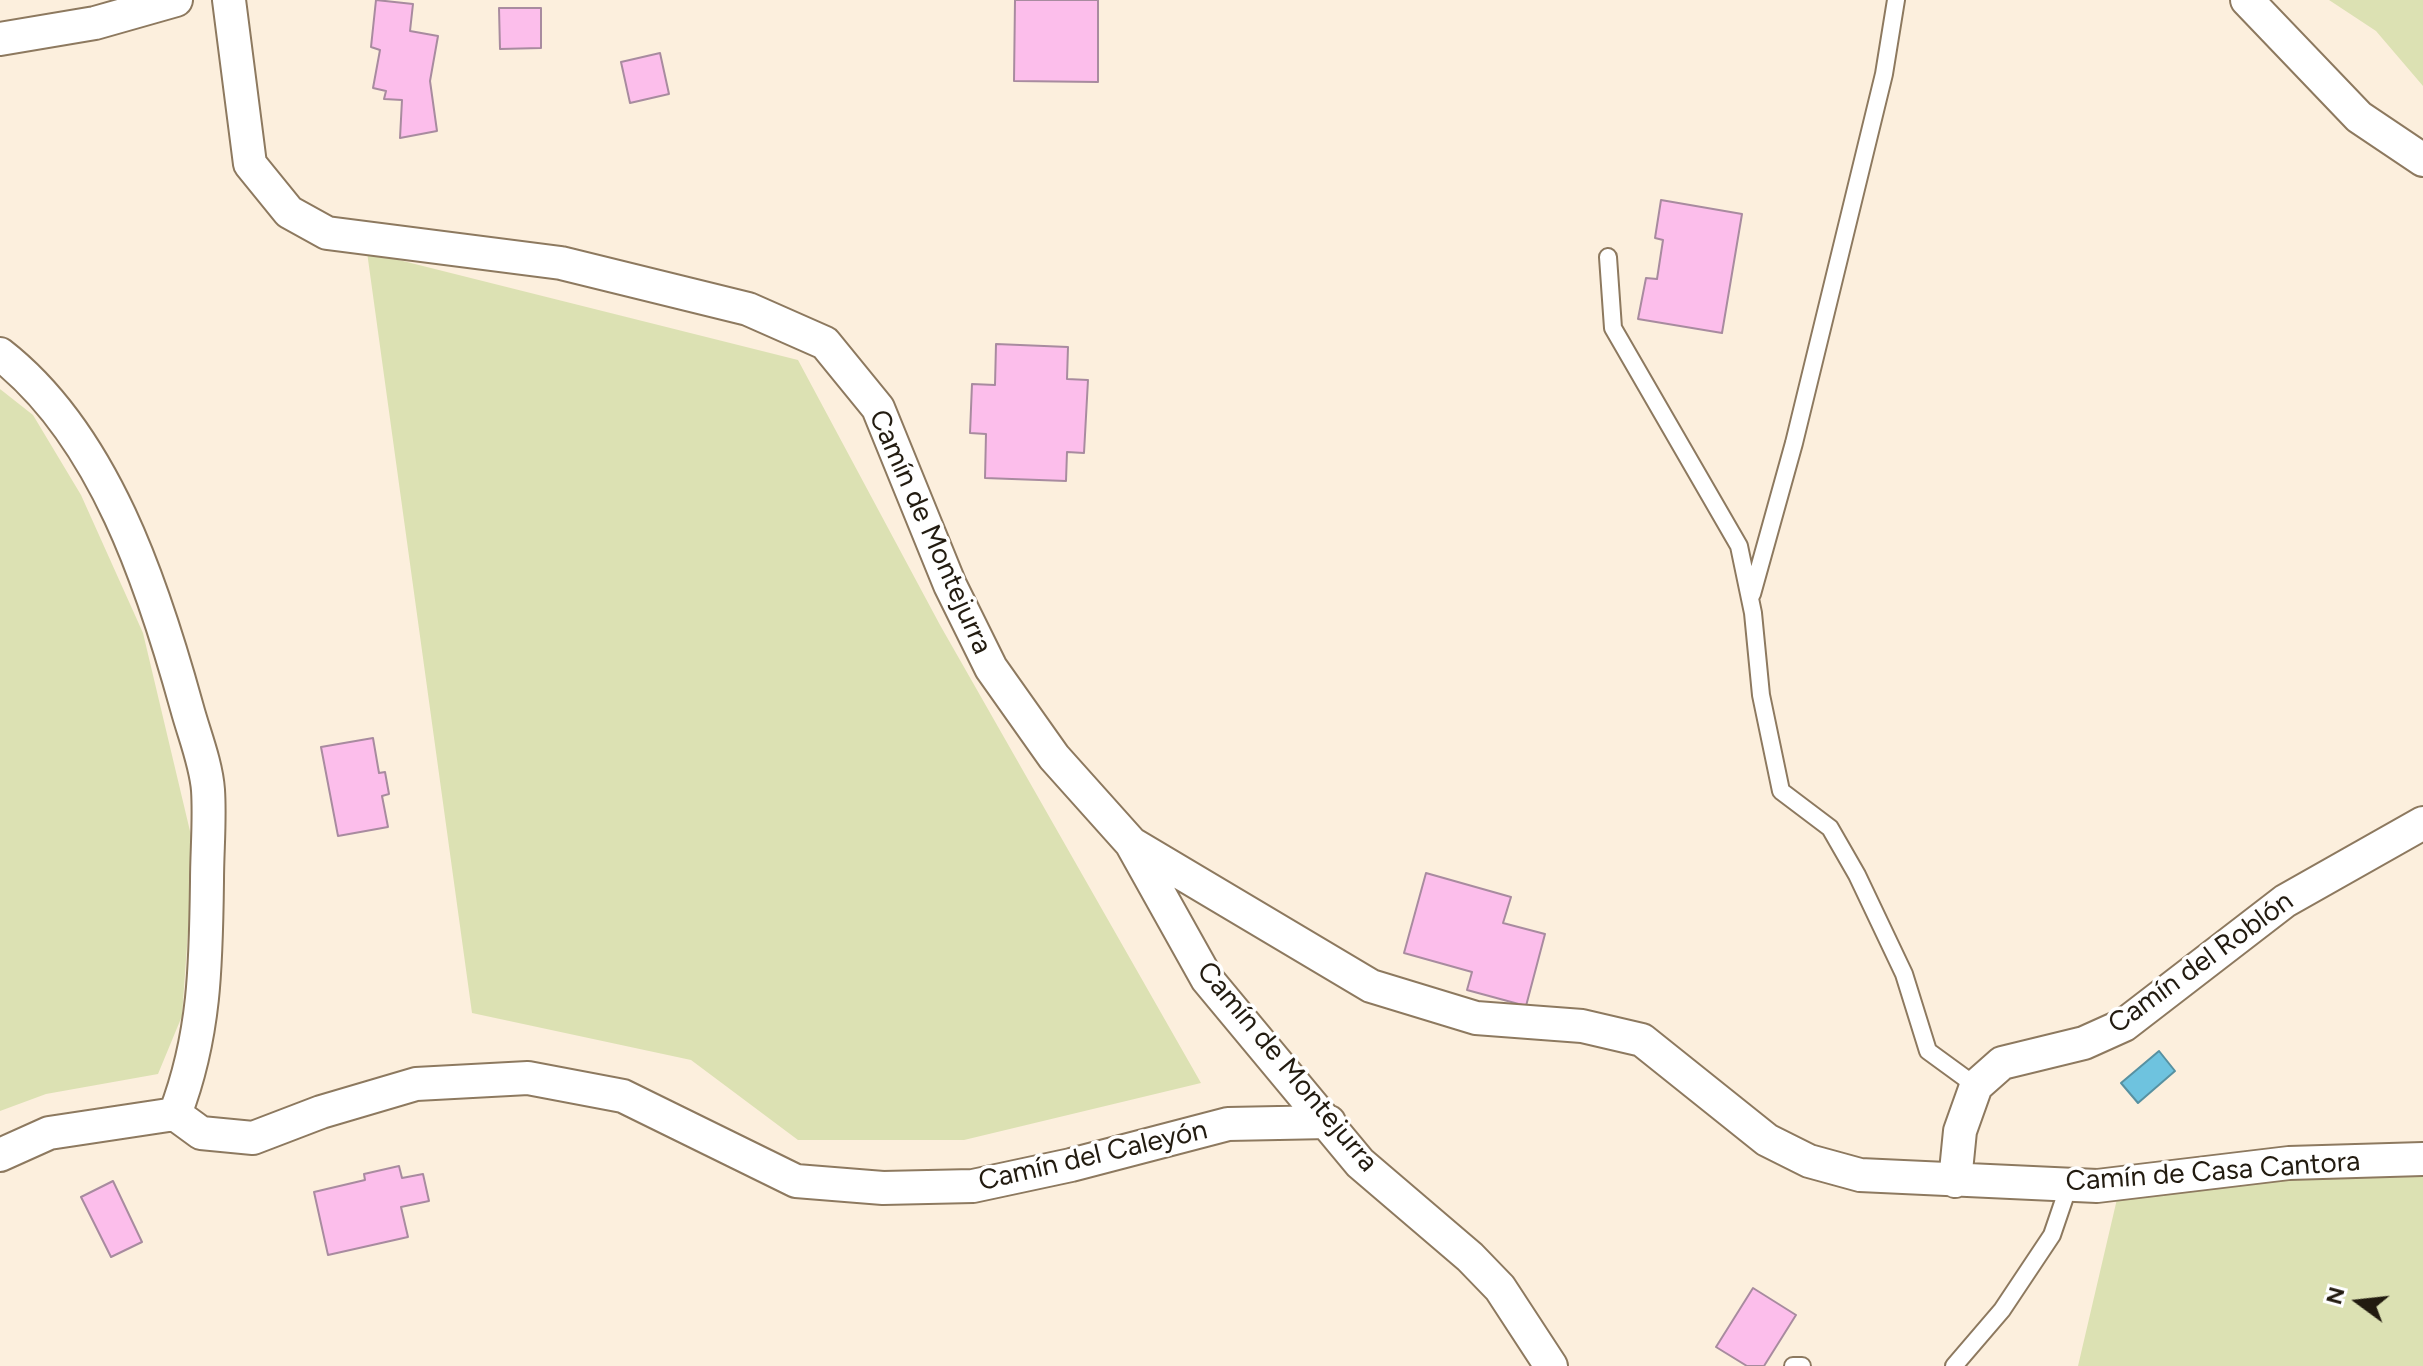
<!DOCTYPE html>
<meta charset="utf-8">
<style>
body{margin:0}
#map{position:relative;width:2423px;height:1366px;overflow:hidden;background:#fcefdd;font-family:Figtree,sans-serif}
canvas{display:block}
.north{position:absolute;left:2319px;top:1262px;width:80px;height:80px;-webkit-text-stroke:6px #fff;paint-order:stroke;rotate:285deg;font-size:22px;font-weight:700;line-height:32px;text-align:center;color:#221b10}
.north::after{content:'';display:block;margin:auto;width:28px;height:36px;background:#221b10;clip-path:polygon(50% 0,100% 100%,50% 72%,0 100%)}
</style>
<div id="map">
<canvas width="2423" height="1366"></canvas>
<div class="north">N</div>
</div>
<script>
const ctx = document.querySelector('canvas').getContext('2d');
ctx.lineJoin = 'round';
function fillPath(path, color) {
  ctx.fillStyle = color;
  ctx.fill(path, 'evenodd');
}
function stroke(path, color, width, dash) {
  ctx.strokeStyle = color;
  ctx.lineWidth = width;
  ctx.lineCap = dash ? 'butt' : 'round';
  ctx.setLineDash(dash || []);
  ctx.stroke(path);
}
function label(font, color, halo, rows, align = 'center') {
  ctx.font = font + ' Figtree,sans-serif';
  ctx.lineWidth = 7;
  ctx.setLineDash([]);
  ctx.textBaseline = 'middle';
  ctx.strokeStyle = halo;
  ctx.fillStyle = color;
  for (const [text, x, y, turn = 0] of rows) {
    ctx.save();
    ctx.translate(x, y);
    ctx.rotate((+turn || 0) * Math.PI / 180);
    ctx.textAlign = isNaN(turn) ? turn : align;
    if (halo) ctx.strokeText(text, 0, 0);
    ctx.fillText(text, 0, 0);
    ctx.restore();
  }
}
fillPath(new Path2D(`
 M2329 0H2423V86L2376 31Z
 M367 252 798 360 940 625 1201 1083 964 1140H798L691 1060 472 1013Z
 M0 389 33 415 81 495 143 633 194 848 182 1016 158 1074 46 1094 0 1111Z
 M2423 1174V1366H2078L2117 1199 2292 1177Z`), '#dce1b3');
const water = new Path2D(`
 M2159 1051 2175 1071 2138 1103 2121 1083Z`);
fillPath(water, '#6ec3df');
stroke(water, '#5791a1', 2);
const building = new Path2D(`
 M376 0 413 4 410 31 438 36 430 81 437 131 400 138 402 100 384 99 386 91 373 88 380 50 371 47Z
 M1015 0H1098V82L1014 81Z
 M499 8H541V48L500 49Z
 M660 53 669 94 630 103 621 62Z
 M1661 200 1742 214 1722 333 1638 319 1646 278 1657 279 1663 240 1655 238Z
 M996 344 1068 347 1067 379 1088 380 1084 453 1067 452 1066 481 985 478 986 434 970 433 972 384 995 385Z
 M373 738 379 773 385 772 389 794 382 796 388 827 338 836 321 747Z
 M1426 873 1511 897 1503 923 1545 934 1526 1006 1467 990 1472 972 1404 953Z
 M399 1166 402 1178 423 1174 429 1201 401 1207 408 1237 328 1255 314 1192 365 1180 364 1174Z
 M113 1181 142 1242 111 1257 81 1197Z
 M1753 1288 1796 1315 1764 1366H1747L1716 1347Z`);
fillPath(building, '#fcbeeb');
stroke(building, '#a88b9f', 2);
const lane = new Path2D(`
 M1608 257 1613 328 1739 546 1753 613 1761 695 1781 791 1830 828 1857 875 1904 974 1928 1051 1976 1086
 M1752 594 1794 443 1884 74 1896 0
 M1793 1366H1802
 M1954 1366 2002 1310 2052 1235 2069 1185`);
const street = new Path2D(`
 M229 0 250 164 289 212 327 233 561 263 748 309 825 343 878 408 950 585 991 668 1054 757 1131 843 1207 979 1360 1163 1470 1257 1500 1288 1551 1366
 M2247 0 2359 117 2423 160
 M0 39 95 23 176 0
 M0 354C104 435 153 585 187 708 194 734 206 763 208 790 210 820 207 851 207 881 206 964 205 1036 175 1114L49 1133 0 1155
 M1134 845 1371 986 1476 1018 1582 1026 1642 1040 1767 1140 1809 1161 1860 1175 2097 1186 2289 1163 2423 1159
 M175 1114 201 1133 253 1138 321 1112 416 1084 528 1078 623 1096 796 1181 883 1188 973 1186 1071 1165 1228 1124 1329 1122
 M1955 1181 1960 1131 1976 1086 2002 1063 2084 1043 2124 1025 2285 901 2423 823`);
stroke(lane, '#8d795f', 20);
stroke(street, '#8d795f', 36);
stroke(lane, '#fff', 16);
stroke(street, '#fff', 32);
label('28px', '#221b10', '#fff', [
 ["Camín de Montejurra",930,532,66],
 ["Camín del Roblón",2201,963,-36],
 ["Camín de Montejurra",1287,1067,50],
 ["Camín del Caleyón",1093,1156,-13],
 ["Camín de Casa Cantora",2213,1172,-4]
]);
</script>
